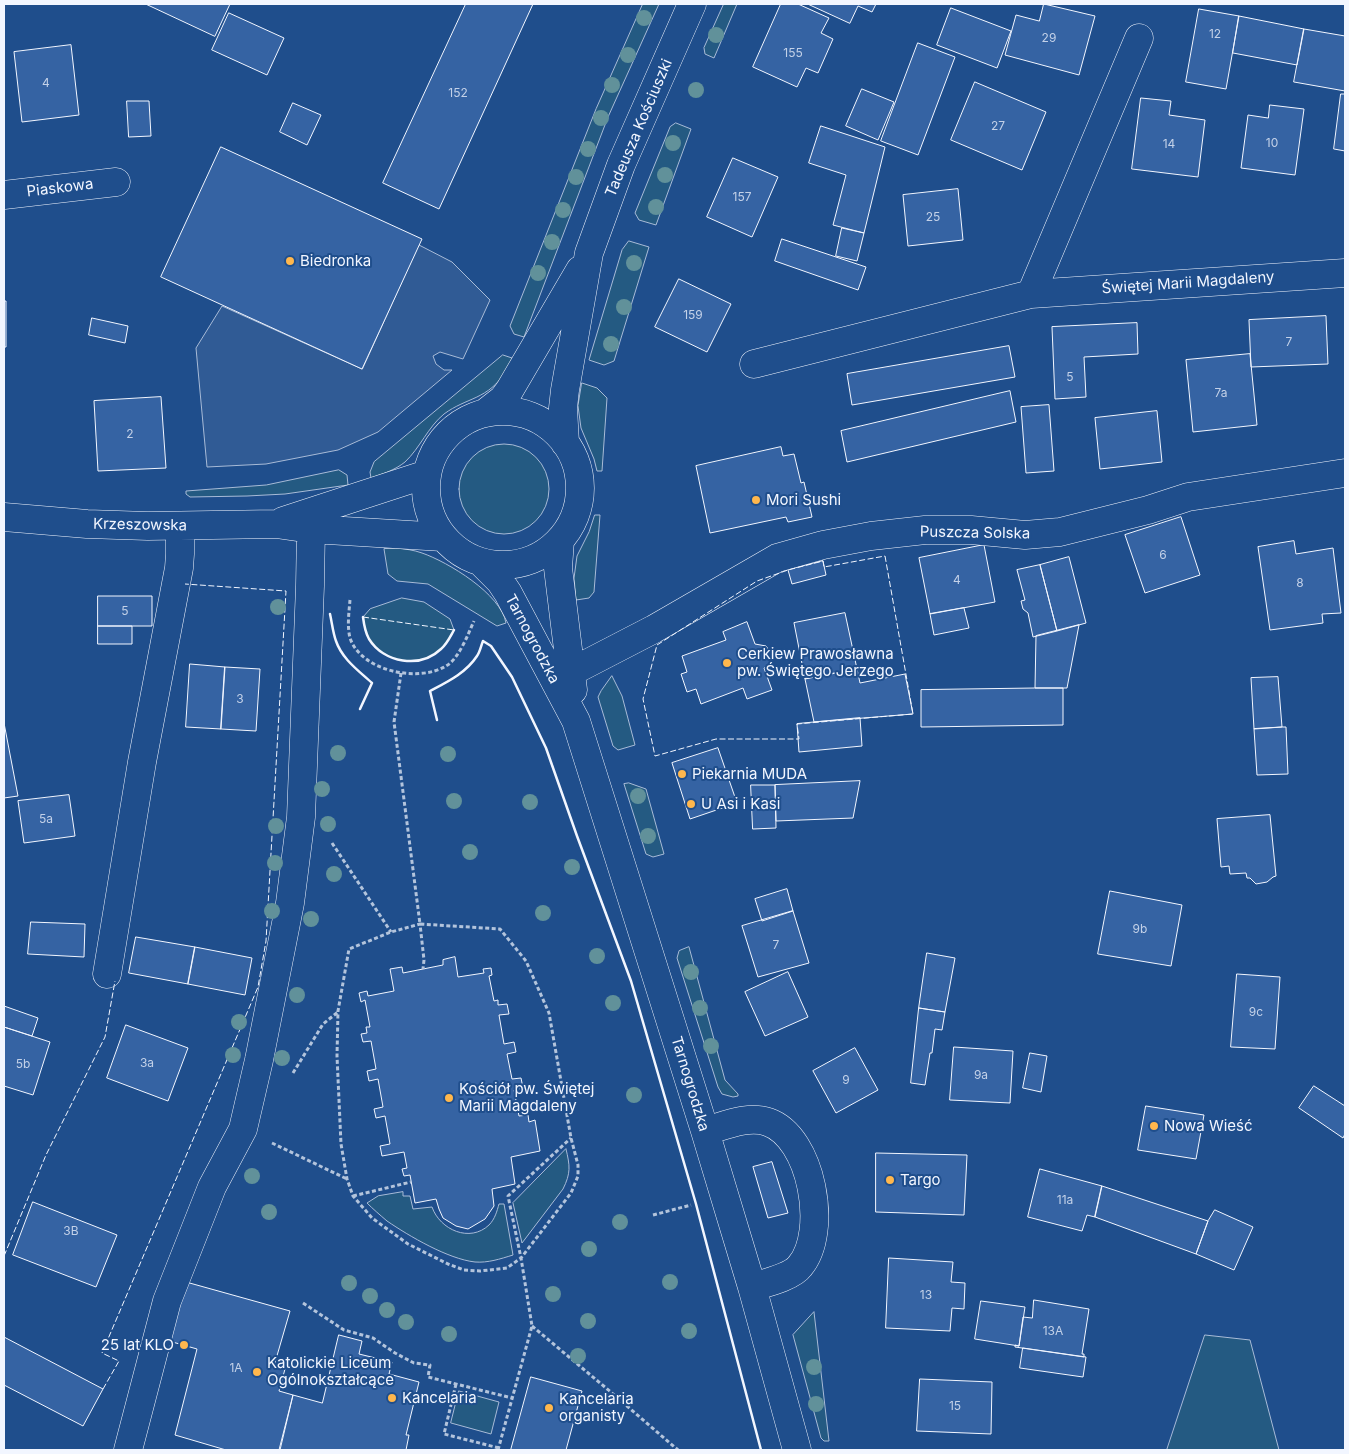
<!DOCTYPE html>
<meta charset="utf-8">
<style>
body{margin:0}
#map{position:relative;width:1349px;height:1454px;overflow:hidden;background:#1f4e8c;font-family:Inter,sans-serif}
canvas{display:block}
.frame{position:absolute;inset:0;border:5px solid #f2f6ff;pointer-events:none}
</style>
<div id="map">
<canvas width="1349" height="1454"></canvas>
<div class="frame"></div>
</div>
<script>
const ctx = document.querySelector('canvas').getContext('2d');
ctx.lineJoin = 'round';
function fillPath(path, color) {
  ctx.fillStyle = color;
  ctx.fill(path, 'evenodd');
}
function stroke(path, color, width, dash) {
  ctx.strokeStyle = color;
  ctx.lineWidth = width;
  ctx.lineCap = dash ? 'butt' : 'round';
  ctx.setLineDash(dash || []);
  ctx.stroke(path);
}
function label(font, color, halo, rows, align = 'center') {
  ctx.font = font + ' Inter,sans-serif';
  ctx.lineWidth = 4;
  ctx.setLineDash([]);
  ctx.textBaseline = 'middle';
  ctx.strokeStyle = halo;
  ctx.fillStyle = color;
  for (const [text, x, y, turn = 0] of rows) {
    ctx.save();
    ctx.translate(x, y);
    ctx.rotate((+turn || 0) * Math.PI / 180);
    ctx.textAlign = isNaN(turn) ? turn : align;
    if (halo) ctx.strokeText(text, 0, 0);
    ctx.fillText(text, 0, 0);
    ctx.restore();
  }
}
const green = new Path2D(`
 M643 4H659L608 117 524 337 514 334 510 326 596 109Z
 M724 4H737L714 58 705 54 704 48Z
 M676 123 691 129 656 225 639 220 635 213 670 127Z
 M629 241 649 247 614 361 604 365 589 360 622 250Z
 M503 355 512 358C512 363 509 367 506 371 488 400 467 397 444 414 428 427 420 448 405 462 395 470 383 474 371 478L370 472 374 462Z
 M582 383 597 388 607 398 602 471H597L594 459 581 428 578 406Z
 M459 489a45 45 0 1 1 90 0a45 45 0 1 1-90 0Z
 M339 470 347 475 348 485 285 494 247 496 190 497 186 494V491L266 485Z
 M595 515H600L594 592 589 598 576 600 574 578 577 556 589 532Z
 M396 548C405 549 414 550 422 553 448 562 501 594 506 623L497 626 428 584 397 581 388 574 384 549Z
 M402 598 424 602 450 619 454 630C450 637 447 644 441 649 420 669 384 663 369 639 365 632 364 625 363 617L370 609Z
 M612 676 622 696 635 745 618 750 613 746 598 697 601 691Z
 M629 783 646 789 664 854 653 857 646 854 624 784Z
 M689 947 725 1080 738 1094V1096L733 1097 722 1094 718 1087 677 958 679 951Z
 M566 1149C570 1166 571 1173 563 1189L522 1243 513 1203Z
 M403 1192V1196H410L413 1209 432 1207C440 1230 470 1243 489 1225 495 1219 497 1211 499 1204H504L513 1255C500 1259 488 1263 475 1262 448 1259 409 1236 387 1221 380 1215 373 1209 367 1203L378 1196Z
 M814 1312 829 1441H824L821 1438 793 1335Z
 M1205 1335 1250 1340 1279 1450H1167Z
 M459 1391 499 1402 491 1434 451 1423Z`);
fillPath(green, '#245a82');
stroke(green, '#a8bbd7', 1);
const parking = new Path2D(`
 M419 245 452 262 490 300 463 359 440 352 433 356 436 364 444 370H452L378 432 338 450 266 464 207 467 196 348 222 306 362 369Z`);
fillPath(parking, '#305b95');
stroke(parking, '#a8bbd7', 1);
const building = new Path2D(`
 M146 4H230L215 36Z
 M466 4H533L439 209 383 183Z
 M781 4H798L829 18 821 33 833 39 818 73 806 68 797 87 753 67Z
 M808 4H876L872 12 858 6 850 23Z
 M1044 4 1095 16 1079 75 1005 55 1016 15 1039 21Z
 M951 8 1011 31 997 68 937 45Z
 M1199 9 1239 16 1226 89 1186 82Z
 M229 13 284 38 267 75 212 50Z
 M1239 16 1304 29 1297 65 1233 53Z
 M1304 29 1345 36V91L1294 82Z
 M918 43 955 57 918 155 881 141Z
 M71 45 79 115 22 122 14 52Z
 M975 82 1046 112 1022 170 951 140Z
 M862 89 894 102 878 140 846 126Z
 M1341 94H1345V151L1334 149Z
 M1141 98 1171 101 1169 115 1205 120 1198 177 1132 169Z
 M127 101H149L151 136 129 137Z
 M293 103 321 115 307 145 280 132Z
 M1270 105 1304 109 1295 175 1241 168 1248 115 1268 118Z
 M821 126 885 147 864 233 833 225 846 175 809 163Z
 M221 147 422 239 362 369 161 277Z
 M733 158 778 177 752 237 707 217Z
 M958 189 963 240 908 246 903 195Z
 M842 228 864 233 857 261 836 256Z
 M782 239 866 267 858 290 775 261Z
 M679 279 731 304 707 352 655 327Z
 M4 301H6V347H4Z
 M1326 316 1328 364 1251 367 1249 320Z
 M92 318 128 326 125 343 89 335Z
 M1137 323 1138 354 1084 357 1086 397 1055 399 1052 327Z
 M1009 346 1015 377 852 405 847 374Z
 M1250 354 1257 425 1193 432 1186 360Z
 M1010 391 1016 422 847 462 841 431Z
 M161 397 166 468 98 471 94 401Z
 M1049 405 1054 471 1026 473 1021 407Z
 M1157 411 1162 462 1100 469 1095 418Z
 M781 447 783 456 794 454 801 483 804 482 812 517 788 522 786 517 710 533 696 466Z
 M1181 517 1200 575 1145 593 1125 535Z
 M1294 541 1296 554 1333 548 1341 613 1322 614 1323 623 1270 630 1258 547Z
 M984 545 995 602 930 614 919 558Z
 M1069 557 1086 623 1057 631 1040 565Z
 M823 561 826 575 792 584 788 570Z
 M1040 565 1057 631 1033 637 1028 613 1023 609 1021 601 1025 600 1017 570Z
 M98 596H152V626H98Z
 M964 608 969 628 934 635 930 614Z
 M845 613 857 669 805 679 794 623Z
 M747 622 755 644 766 646 771 653 770 662 768 666 764 668 772 690 747 699 743 688 701 704 696 689 687 692 681 674 687 672 682 656 726 640 723 632Z
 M1079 625 1067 688H1035L1036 636Z
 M98 626H132V644H98Z
 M190 664 225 667 221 729 186 727Z
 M225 667 260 669 256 731 221 729Z
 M857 669 860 683 905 674 913 714 814 722 805 679Z
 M1278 677 1282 727 1254 729 1251 678Z
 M1035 688H1063V725L921 727V690Z
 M860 718 862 746 799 752 797 724Z
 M4 723 18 796 4 798Z
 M1282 727H1286L1288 774 1257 775 1254 729Z
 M718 748 737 803 690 819 672 763Z
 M860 781 853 818 776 821 775 785Z
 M751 785H775L776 828 753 829Z
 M69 795 75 836 24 843 18 801Z
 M1270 815 1276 876 1273 877 1267 882 1256 884 1250 878H1247L1246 873 1230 874 1229 866 1221 867 1217 819Z
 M787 889 793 911 762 921 755 899Z
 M1110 891 1182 905 1171 966 1098 954Z
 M793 911 809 963 758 977 742 926Z
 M31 922 85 924 84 957 28 954Z
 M136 937 195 947 188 984 129 973Z
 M195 947 252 958 245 995 188 984Z
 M927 953 955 958 945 1012 919 1008Z
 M455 957 458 977 484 973 483 969 491 968 492 975 489 976 494 1001 498 1000V1005L507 1004 509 1014 499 1015 504 1044 514 1042 516 1052 507 1054 512 1079 521 1078 523 1088 514 1090 519 1116 528 1115 529 1122 535 1120 540 1151 511 1157 515 1184 492 1189 494 1206 485 1219 468 1229 456 1226 443 1218 439 1209 436 1199 415 1203 410 1175 404 1176 402 1169 407 1168 404 1152 382 1156 380 1146 390 1144 385 1116 376 1118 374 1109 383 1107 378 1079 369 1081 367 1071 376 1069 371 1041 363 1042 361 1034 367 1033 366 1027H370L365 1000 361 1002 359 993 367 991 368 996 394 991 390 969 402 967 403 973 443 965V960Z
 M788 972 808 1017 765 1036 745 992Z
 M1237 974 1280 977 1275 1049 1231 1047Z
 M4 1006 38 1018 32 1036 4 1027Z
 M919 1008 945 1012 942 1030 935 1029 932 1053H930L925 1085 911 1083Z
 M126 1025 188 1048 168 1101 107 1078Z
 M4 1027 50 1042 33 1095 4 1086Z
 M954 1047 1013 1051 1010 1103 950 1100Z
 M855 1048 878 1090 836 1113 813 1071Z
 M1030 1053 1047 1056 1041 1092 1023 1088Z
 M1314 1086 1345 1106V1134L1343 1138 1299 1108Z
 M1146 1106 1204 1115 1196 1159 1138 1150Z
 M876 1153 967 1155 964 1215 876 1212Z
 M772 1162 788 1213 768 1218 753 1167Z
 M1040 1169 1102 1186 1095 1217 1087 1215 1082 1231 1028 1217Z
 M1102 1186 1208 1221 1196 1254 1095 1217Z
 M33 1202 117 1235 96 1287 13 1255Z
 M1215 1210 1253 1227 1234 1270 1196 1254 1208 1221Z
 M889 1258 953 1262 951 1282 965 1283 964 1309 952 1308 950 1331 886 1328Z
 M186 1282 290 1311 274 1366 285 1369 279 1391 293 1395 279 1450H226L175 1435 197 1349 169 1341Z
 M1034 1300 1089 1309 1082 1354H1084V1357L1015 1347V1345L1019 1346 1023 1317 1032 1318Z
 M981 1301 1025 1307 1019 1346 975 1339Z
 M339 1335 362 1341 359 1354 392 1362 389 1374 419 1382 406 1435H409L406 1450H280L293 1395 322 1403Z
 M4 1337 103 1389 83 1426 4 1385Z
 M1023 1348 1086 1357 1083 1377 1020 1368Z
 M531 1377 582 1391 566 1450H511Z
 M920 1379 992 1382 991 1434 917 1431Z`);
fillPath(building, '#3563a3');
stroke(building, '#f2f6ff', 1);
const minor = new Path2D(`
 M4 195 116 182
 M1031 294 1139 38
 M754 364 1031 294 1345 273
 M426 488a77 77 0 1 1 154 0a77 77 0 1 1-154 0Z
 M485 413 503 399 509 391 580 270
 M565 443 563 408 565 390 589 253 621 165 692 4
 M4 517 87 524 148 526 276 524 311 529 443 537
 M283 521 427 474
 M560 540 558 568 573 690
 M482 563 500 581 508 593 576 721 705 1131 752 1287 797 1450
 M571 672 654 629 777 558 823 545 871 536 925 530H971L1025 535 1060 532 1148 510 1188 497 1345 473
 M107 974 142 762 179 568 180 554V526
 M705 1131C724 1126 748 1115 768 1122 812 1137 829 1232 800 1266 792 1277 765 1283 752 1287
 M128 1450 167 1301 212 1187 243 1129 259 1060 290 903 301 817 310 586 311 529`);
stroke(minor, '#f2f6ff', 29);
stroke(new Path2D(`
 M350 600C349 612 347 626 350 638 361 671 418 683 446 666 459 659 468 634 474 621
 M401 673 394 722 420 924 500 929 526 961 549 1013 571 1138 578 1165V1176L571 1193 521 1258 507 1268 480 1271 464 1270 448 1264 408 1244 372 1218 353 1196 347 1179 341 1144 337 1056 338 1011 349 949 391 932 420 924 424 960 423 969
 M332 843 391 932
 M293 1073 323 1024 338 1012
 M272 1143 347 1179
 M353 1196 411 1182
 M653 1215 691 1205
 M303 1303 344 1330 373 1338 395 1353 414 1363 430 1365 428 1377 512 1398
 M532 1326 606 1388 678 1450
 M456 1384 444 1434 499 1448
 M498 1450 532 1326 521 1258 508 1196 571 1138`), '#b3c4dc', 3, [4, 2.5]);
stroke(minor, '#1f4e8c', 28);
stroke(new Path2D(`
 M885 556 913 714 797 724 799 739H716L655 756 643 699 657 645 757 581 788 570 823 561 824 567Z
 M363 617 454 630
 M4 1256 46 1155 105 1037 115 981
 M103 1389 119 1361 102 1353 258 987 266 941 286 591 185 584`), '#f2f6ff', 1, [6, 2.5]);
stroke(new Path2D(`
 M330 614C332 623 333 633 336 641 342 659 359 671 372 683L360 709
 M363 617C364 625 365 632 369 639 384 663 420 669 441 649 447 644 450 637 454 630
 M437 720 430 691C447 682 466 673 477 656 480 652 481 646 483 641L491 646 512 677 546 748 577 836 631 981 696 1204 761 1450`), '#f2f6ff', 2.5);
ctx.fillStyle = '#61919a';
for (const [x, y] of [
 [644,18],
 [716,35],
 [628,55],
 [612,85],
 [696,90],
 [601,118],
 [673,143],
 [588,149],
 [665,175],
 [576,177],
 [656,207],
 [563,210],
 [552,242],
 [634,263],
 [538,273],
 [624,307],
 [611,344],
 [278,607],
 [338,753],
 [448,754],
 [322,789],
 [638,796],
 [454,801],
 [530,802],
 [328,824],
 [276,826],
 [648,836],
 [470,852],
 [275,863],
 [572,867],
 [334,874],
 [272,911],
 [543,913],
 [311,919],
 [597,956],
 [691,972],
 [297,995],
 [613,1003],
 [700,1008],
 [239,1022],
 [711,1046],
 [233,1055],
 [282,1058],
 [634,1095],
 [252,1176],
 [269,1212],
 [620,1222],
 [589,1249],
 [670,1282],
 [349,1283],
 [553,1294],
 [370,1296],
 [387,1310],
 [588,1321],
 [406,1322],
 [689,1331],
 [449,1334],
 [578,1356],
 [814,1367],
 [816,1404]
]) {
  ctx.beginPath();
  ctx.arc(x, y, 8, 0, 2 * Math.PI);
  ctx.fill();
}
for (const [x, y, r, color] of [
 [290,261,5,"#ffb74d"],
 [756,500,5,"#ffb74d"],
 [727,663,5,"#ffb74d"],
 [682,774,5,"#ffb74d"],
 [691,804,5,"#ffb74d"],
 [449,1098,5,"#ffb74d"],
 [1154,1126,5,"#ffb74d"],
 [890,1180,5,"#ffb74d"],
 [184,1345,5,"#ffb74d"],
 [257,1372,5,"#ffb74d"],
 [392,1398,5,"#ffb74d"],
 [549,1408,5,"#ffb74d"]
]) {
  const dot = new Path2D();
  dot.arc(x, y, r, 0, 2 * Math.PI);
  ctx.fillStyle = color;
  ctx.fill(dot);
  stroke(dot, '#1f4e8c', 2);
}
label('12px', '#c3d1e8', null, [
 ["12",1215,34],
 ["29",1049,38],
 ["155",793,53],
 ["4",46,83],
 ["152",458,93],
 ["27",998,126],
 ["10",1272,143],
 ["14",1169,144],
 ["157",742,197],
 ["25",933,217],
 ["159",693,315],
 ["7",1289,342],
 ["5",1070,377],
 ["7a",1221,393],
 ["2",130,434],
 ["6",1163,555],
 ["4",957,580],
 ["8",1300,583],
 ["5",125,611],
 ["3",240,699],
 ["5a",46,819],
 ["9b",1140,929],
 ["7",776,945],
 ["9c",1256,1012],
 ["3a",147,1063],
 ["5b",23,1064],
 ["9a",981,1075],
 ["9",846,1080],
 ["11a",1065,1200],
 ["3B",71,1231],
 ["13",926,1295],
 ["13A",1053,1331],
 ["1A",236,1368],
 ["15",955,1406]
]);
label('15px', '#f2f6ff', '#1f4e8c', [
 ["Tadeusza Kościuszki",639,128,-67],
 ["Piaskowa",60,188,-7],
 ["Świętej Marii Magdaleny",1188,283,-4],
 ["Krzeszowska",140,525,1],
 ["Puszcza Solska",975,533,1],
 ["Tarnogrodzka",532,639,62],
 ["Tarnogrodzka",690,1084,73]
]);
label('15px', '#f2f6ff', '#1f4e8c', [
 ["Biedronka",300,261],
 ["Mori Sushi",766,500],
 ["Cerkiew Prawosławna",737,654],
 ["pw. Świętego Jerzego",737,671],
 ["Piekarnia MUDA",692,774],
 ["U Asi i Kasi",701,804],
 ["Kościół pw. Świętej",459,1089],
 ["Marii Magdaleny",459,1106],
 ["Nowa Wieść",1164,1126],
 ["Targo",900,1180],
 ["25 lat KLO",174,1345,"right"],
 ["Katolickie Liceum",267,1363],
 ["Ogólnokształcące",267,1380],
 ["Kancelaria",402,1398],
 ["Kancelaria",559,1399],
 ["organisty",559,1416]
], 'left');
</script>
